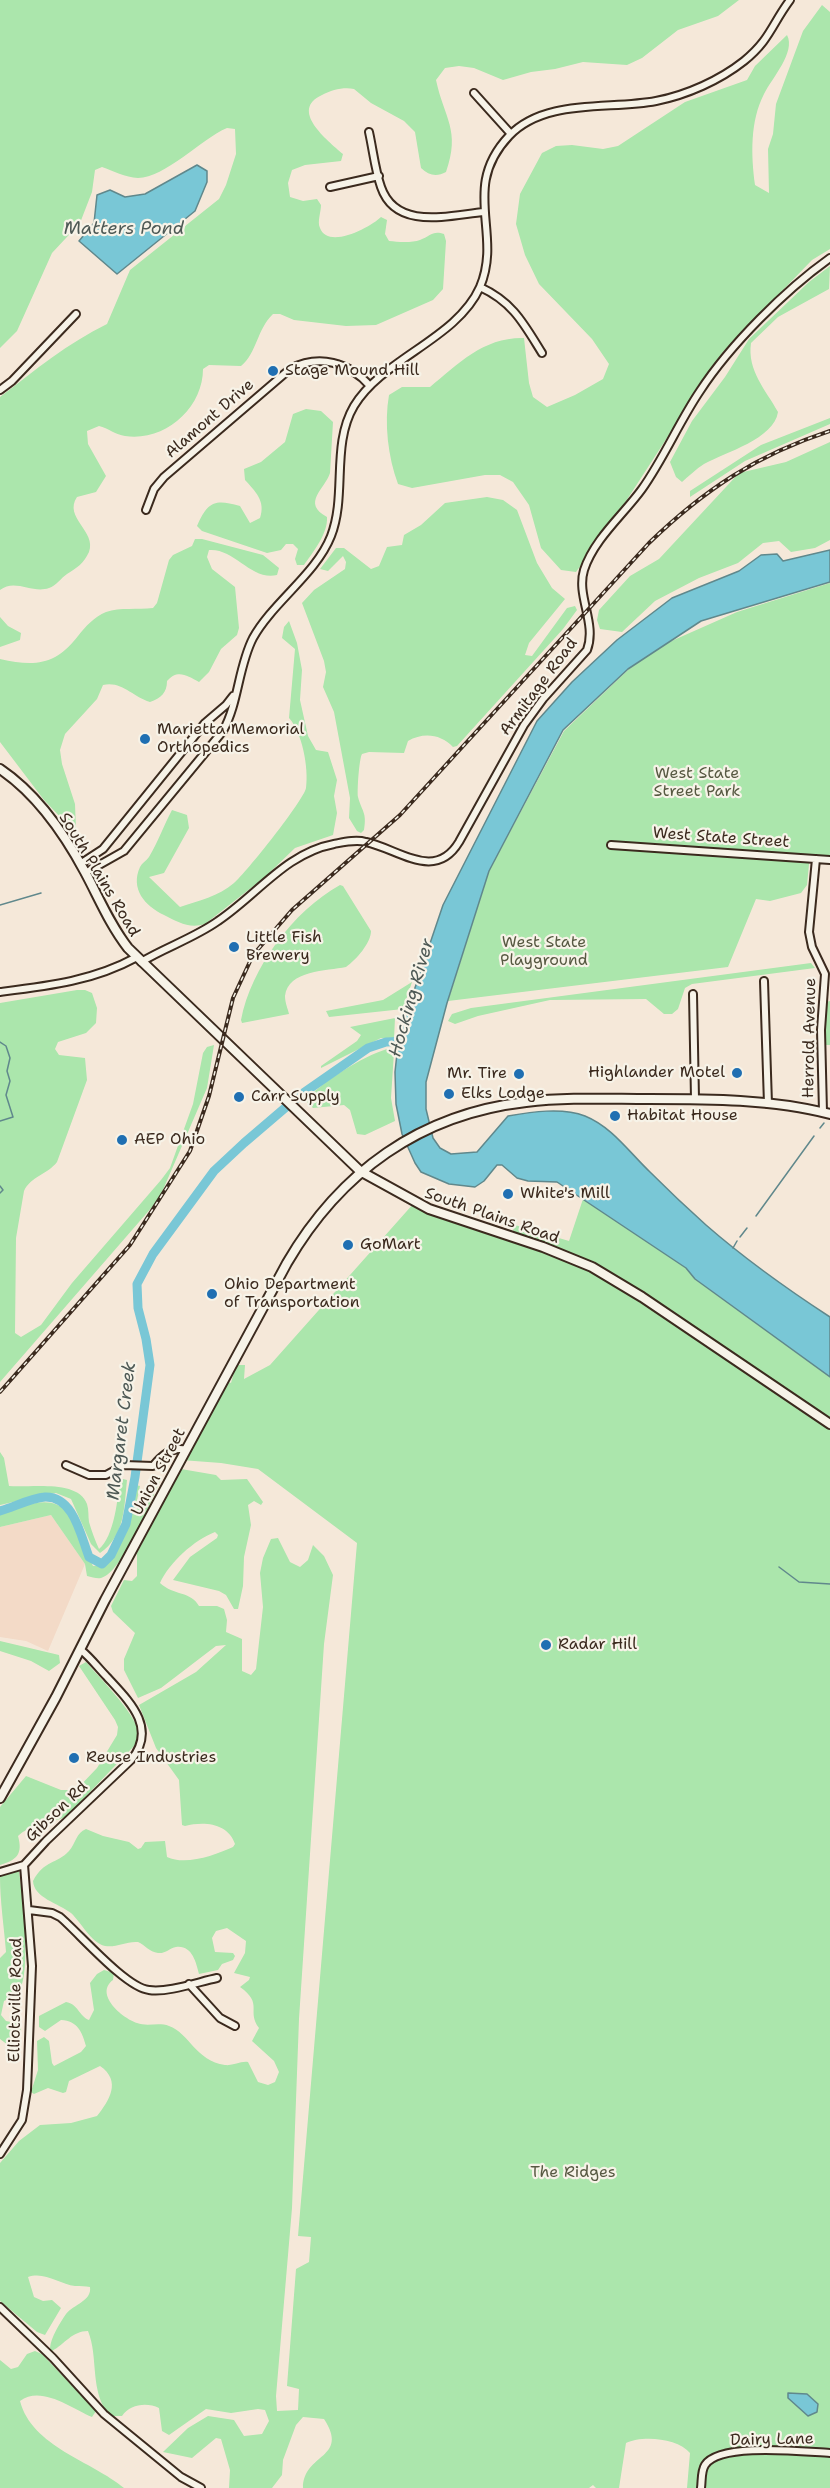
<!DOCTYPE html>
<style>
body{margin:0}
canvas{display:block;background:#f5e8d9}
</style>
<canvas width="830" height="2488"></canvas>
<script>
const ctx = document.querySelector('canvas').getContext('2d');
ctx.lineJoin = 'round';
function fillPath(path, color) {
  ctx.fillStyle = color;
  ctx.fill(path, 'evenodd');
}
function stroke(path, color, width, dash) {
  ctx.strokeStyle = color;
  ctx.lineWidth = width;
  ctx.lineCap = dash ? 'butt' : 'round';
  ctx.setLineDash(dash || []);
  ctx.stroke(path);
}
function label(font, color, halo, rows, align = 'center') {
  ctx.font = font + ' "Shantell Sans",sans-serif';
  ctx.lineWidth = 4.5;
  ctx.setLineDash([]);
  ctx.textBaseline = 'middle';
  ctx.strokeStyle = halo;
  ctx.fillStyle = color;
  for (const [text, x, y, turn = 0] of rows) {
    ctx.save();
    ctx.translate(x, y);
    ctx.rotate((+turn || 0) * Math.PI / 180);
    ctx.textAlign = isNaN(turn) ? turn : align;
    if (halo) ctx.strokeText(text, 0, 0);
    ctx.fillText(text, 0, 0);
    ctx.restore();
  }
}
fillPath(new Path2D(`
 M51 1515 85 1564 48 1651 26 1641 0 1637V1527Z`), '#f3dac7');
fillPath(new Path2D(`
 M0 0H739L718 16 678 30 642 58 627 65 583 62 555 69 531 72 503 80 474 68 459 66 445 68 436 80C444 118 461 130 446 172 437 177 429 176 421 168L415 132 404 121 371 103 354 89C343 87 332 90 322 95 289 110 327 140 343 154L341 161 305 165 292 170 288 183 290 197 303 201 317 199 321 205C321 212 317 222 320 228 328 250 371 227 381 217L387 220 385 234 389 241C398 242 412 243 420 240 430 236 433 230 444 234L446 241 443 289 433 300 376 325 346 326 294 320 280 314H273C257 329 257 353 241 366L209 365 203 369C203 408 165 442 125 436 116 435 108 428 99 426L87 431 88 444 106 476 96 492 77 497C63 518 97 531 89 552 84 563 77 568 67 574 61 578 56 586 49 588 32 594 15 578 0 590V397C35 370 68 343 107 324L130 270 219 199 226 185 236 154 235 129 227 128C201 139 165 178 138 178 125 177 113 171 102 167L95 170 92 192 80 223 52 253 17 331 0 348Z
 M822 5 830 12V249L812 260 722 353 617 515 576 572 561 570 541 548 529 505 513 482 500 475H485L412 488 398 484C388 457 384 423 389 395L402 387H430C459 363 484 337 524 338L529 383 533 397 547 407 575 395 603 379 609 364 592 339 539 284 525 255 516 224 520 194 542 153 556 146 572 145 603 149 618 146 685 102 747 80 755 66 787 35C796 52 772 78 764 94 750 121 751 155 755 185L769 193 768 149 773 134 776 104 803 31Z
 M830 266 829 289 778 317 751 343C747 371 766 390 778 412 774 439 726 452 704 464 696 469 689 476 682 482L676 477 670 462 692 421 725 377 749 339 809 282Z
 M306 409 321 411 333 422 330 473C325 489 301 503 327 517 328 534 313 552 304 565H297L295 559 298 549 293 544H286L281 550 267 553 202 531 197 526C208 501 215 499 240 506L250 523 260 518C266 501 255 491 245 480L244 469 261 462 285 442 293 414Z
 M830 418V424L745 461 690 497V491L761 445Z
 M830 442V540L815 548 791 552 779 541 763 543 738 563 699 578 655 601 622 632 600 629 597 620 599 610 630 576 659 559 739 473 786 462Z
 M487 497 503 500 517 510 537 563 552 588 565 599 529 643 525 655 532 656 567 608 575 606 577 610 563 629 457 746 453 747C441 734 423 732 408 741L404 753 369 752 362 754C359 759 357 792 358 797 362 812 367 812 364 830L361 833 357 831 349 818 350 798 334 712 323 687 326 672 324 661 302 603 314 590 345 569 346 562 343 556 328 571 320 569 336 548H344L371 569 379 566 387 547 402 545 404 535 421 525 445 503Z
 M195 539H202L263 555 279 568 277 575C251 581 235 548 209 550L207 557 212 569 235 587 239 628 237 635 221 649 209 672 199 682C187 675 177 669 167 681 167 693 161 698 150 702 132 697 123 681 103 685L97 699 65 734 60 750 62 764 75 804 76 829 65 822 44 800 0 742V659C35 667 56 665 78 636 86 626 94 617 106 612 120 607 138 610 153 608L157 603 169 560 173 555 192 546Z
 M830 583V856L810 854 807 885 801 893 770 901 756 899 728 967 448 1001 489 871 564 731 629 669 658 647 737 612Z
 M0 617 8 626 21 633 20 640 0 647Z
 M289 621 297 643 302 670 300 700 308 736 316 750 328 752 337 780 334 796 337 813 333 835 295 848 265 877 205 924C189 929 178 922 164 915 145 906 130 889 140 867 142 863 146 861 149 857 158 842 164 825 172 810L187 815 189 828 164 873 149 877 180 907C198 901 219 896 234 883 246 873 304 800 306 788 309 768 302 732 289 718L295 649 282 638 284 627Z
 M340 885 343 886 371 931C371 943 356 960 346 967 327 971 288 970 285 996 285 1003 288 1009 289 1014L242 1023 241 1020C251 968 293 911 340 885Z
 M811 963 815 968 692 984 685 988 678 1009 672 1014H664L646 999 550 1000 478 1016 455 1024 448 1021 452 1014 471 1008Z
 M412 982 403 1009 329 1017 326 1011 383 1000Z
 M77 990H85L92 993 97 1008 96 1023 86 1033 58 1042 55 1049 59 1055 85 1058 87 1080 57 1162C48 1174 30 1177 24 1191L16 1238 15 1333 21 1337 41 1325 72 1283 161 1180 170 1168 193 1104 203 1053 207 1047 214 1045 207 1088 159 1199 0 1382V1003Z
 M830 1001V1045H826V1002Z
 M395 1018 394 1039 381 1038 321 1068V1066L357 1041 361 1035 350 1027Z
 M387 1049 394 1052 391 1098 395 1121 365 1135 357 1134 350 1110 344 1105 313 1108 305 1100C324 1081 361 1057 387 1049Z
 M583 1199 686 1268 695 1279 830 1377V2488H687L690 2453C678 2438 642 2435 626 2443L619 2488H596L593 2485 589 2488H303C303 2453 350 2459 324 2419L303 2417 296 2425 283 2460 282 2475 272 2488H229L230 2470 221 2439 216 2438 192 2458 163 2452 188 2428 208 2416 234 2420 244 2436 262 2434 269 2421 265 2410 258 2409 231 2413 206 2409 169 2435 162 2431 159 2408C147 2402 130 2404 122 2416H110C89 2392 99 2358 88 2331 72 2331 65 2344 52 2351L50 2348C51 2337 60 2323 66 2314 74 2304 92 2301 90 2287 85 2286 81 2286 75 2286 60 2284 44 2271 28 2277L34 2297 43 2301 52 2300 61 2308 45 2335 37 2332 0 2301V2163L19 2141 40 2125 71 2123 97 2116C109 2101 122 2081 100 2066L69 2081 66 2092 63 2093 48 2088 34 2094 31 2092 38 2070 37 2041 44 2037 49 2041 52 2063 54 2066 81 2052 86 2046C82 2032 78 2021 61 2020L45 2031 39 2027V2016L66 2002C78 2004 79 2016 89 2020L94 2010 90 1983 97 1974 104 1970 114 1973 113 1980C94 1994 122 2018 137 2023 147 2027 159 2022 169 2026 189 2033 196 2061 225 2065 233 2066 240 2061 248 2062L258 2082 268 2085 275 2082 279 2072 274 2061 252 2041 259 2028C246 2011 264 2004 240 1987L249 1980 250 1977 234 1973 245 1953 246 1941 227 1928 216 1931 212 1938 215 1952 233 1953 235 1956 233 1960 222 1964 218 1970 199 1974C196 1962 192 1945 176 1947 170 1948 165 1954 158 1953 149 1952 145 1945 138 1942 126 1941 116 1948 105 1946 91 1943 81 1922 71 1913 58 1903 34 1898 33 1881 44 1860 57 1864 69 1851 76 1843 76 1833 86 1829L103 1836 129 1842 138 1849 141 1848 145 1842 165 1841 167 1857C186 1866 215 1855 233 1847L235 1844C228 1823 204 1821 185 1826L182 1825 179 1780 156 1748 139 1705 196 1672 226 1645 216 1646 161 1688 138 1698 124 1670V1659L135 1633 113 1612 111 1606 124 1580 132 1581 137 1576V1553L181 1469 216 1475 221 1480 247 1479 263 1502 261 1505 254 1501 248 1505 251 1525 244 1557 243 1586 238 1609H234L226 1595 219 1591 173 1580 190 1557 217 1538 218 1535 215 1532C194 1540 169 1563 160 1583 174 1596 191 1591 199 1606H217L224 1609 227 1620 226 1632 242 1639V1671L251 1675 256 1669 263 1607 260 1573 263 1558 271 1539 278 1538 290 1562 300 1567 308 1560 313 1545 324 1556 333 1575 324 1644 299 2019 292 2208 276 2396 277 2411 298 2410 299 2389 287 2386 296 2269 309 2262 311 2237 298 2236 357 1543 258 1469 221 1463 181 1460 224 1380 231 1383 236 1365H245L244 1379 270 1365 414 1203 511 1236 515 1225 569 1241Z
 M0 1452 4 1458 9 1486C30 1488 78 1479 87 1504 89 1510 88 1516 89 1522 92 1532 95 1540 99 1549 114 1537 119 1496 119 1478L127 1480C124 1508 125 1536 100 1553L91 1544 71 1499 56 1493 48 1494 0 1505Z
 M160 1481C151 1501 122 1573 101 1578 97 1579 92 1577 87 1576L85 1564 51 1515 0 1527V1515C22 1507 50 1492 68 1513L93 1566C125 1566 130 1509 136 1485L140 1486 135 1510 146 1502 154 1483Z
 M0 1641 59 1655 60 1663 49 1671 31 1661 0 1651Z
 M86 1662C99 1677 135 1713 138 1731 139 1736 137 1741 135 1745L67 1816C51 1824 30 1824 18 1836 23 1854 17 1860 0 1865V1807L26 1776 61 1790H76L97 1768 117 1735 118 1727 115 1720 79 1666Z
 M12 1871H19C22 1893 33 1979 17 1994 14 1997 8 1999 4 2001L1 2015 6 2021 21 2024 20 2039 16 2045H8L0 2039V1958L6 1952C4 1926 0 1902 0 1876Z
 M35 2351 42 2354 96 2411 92 2417C71 2408 41 2385 20 2401 32 2447 92 2461 124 2488H0V2360L11 2369 18 2367 27 2354Z`), '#abe6ac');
const water = new Path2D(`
 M197 165 207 171V182L195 211 117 274 79 241 94 223 97 195 110 190 125 197 145 194Z
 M830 550V582L701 621 628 669 563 730 489 871 447 1003 426 1082V1109L433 1138 440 1148 451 1154 477 1152 508 1116C531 1112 562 1107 585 1116 612 1127 629 1152 650 1172 668 1190 687 1208 706 1225 745 1259 787 1289 830 1317V1377L695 1279 686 1268 557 1182 528 1181 517 1178 502 1165H497L484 1181 475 1187 449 1184 421 1172 415 1163 402 1134 396 1104 395 1072 399 1035 443 905 537 721 572 682 617 640 672 598 739 571 761 555 777 554 783 561Z
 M788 2393 807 2394 818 2404 817 2412 808 2416 788 2398Z`);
fillPath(water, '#79c7d6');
stroke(water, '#60888c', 1.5);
stroke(new Path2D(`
 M0 905 41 893
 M0 1042 6 1046 10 1058 7 1071 10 1081 6 1095 13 1117 0 1121
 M820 1128 824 1123
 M0 1186 3 1190 0 1193
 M756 1216 814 1136
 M740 1237 747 1228
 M733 1248 737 1241
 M779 1567 799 1582 830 1584`), '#60888c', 1.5);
stroke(new Path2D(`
 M0 1511C14 1507 31 1498 45 1497 74 1496 81 1537 89 1557L102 1564 111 1555 126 1524 135 1477 150 1365 146 1339 138 1308 137 1284 153 1254 214 1171 244 1143 299 1096 368 1048 386 1042 408 1041`), '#79c7d6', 9);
const minor = new Path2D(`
 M474 93 511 134
 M369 132C373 150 375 170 381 187 396 231 450 215 484 212
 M330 187 379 176
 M480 287C513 302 524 324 542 353
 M0 390 12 381 76 314
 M146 510 154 489 164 477 290 369C319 354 349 362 370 386
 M611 845 830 860
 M816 859 809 932 812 947 825 974 821 1030 823 1112
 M80 864 103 849 205 723 226 705 233 696
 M85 873 124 851 223 731C239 702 238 667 253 638 273 602 316 574 331 536 347 495 331 445 354 406 383 358 457 339 480 287 503 233 460 188 509 136 545 98 609 110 656 101 687 95 720 80 744 61 770 40 772 24 790 0
 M141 962C166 947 194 938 218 921 257 895 286 853 334 844 344 842 356 839 366 842 399 849 435 882 459 842L524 725 543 699 587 650C597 623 576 596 584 570 594 539 624 514 642 489 664 458 679 422 700 391 730 345 785 290 830 258
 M764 981 768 1104
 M0 992C49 986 93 981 137 957
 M693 994 695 1099
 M66 1465 89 1475H106L124 1465 153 1466C161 1456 173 1446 186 1450
 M24 1865 46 1841 131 1760C158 1728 129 1701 107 1677 98 1668 91 1658 81 1650
 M0 1872 24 1865
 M29 1910 52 1913 60 1917C79 1933 126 1988 149 1990 167 1993 198 1982 217 1978
 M189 1984 220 2018 235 2026
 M0 2154 22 2120 27 2090 32 1966 24 1865
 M0 2307 53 2358 104 2414 181 2477 201 2488
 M701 2488C702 2481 701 2471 705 2465 720 2442 805 2452 830 2453`);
const major = new Path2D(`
 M0 769C37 794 64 833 85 872 99 898 110 925 128 948L360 1171 429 1209 543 1247 592 1267 642 1297 830 1424
 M0 1798 56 1697 105 1600 287 1263C340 1172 420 1114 526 1102 567 1097 608 1099 649 1099 709 1099 772 1099 830 1114`);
stroke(minor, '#3b2a1e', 10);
stroke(major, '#3b2a1e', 12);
stroke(minor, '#f7f3e8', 6);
stroke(major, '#f7f3e8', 8);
const rail = new Path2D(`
 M0 1392 130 1245 190 1151 209 1096 233 998 253 955 292 910 400 815 649 543C705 489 757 455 830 431`);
stroke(rail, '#3b2a1e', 4);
stroke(rail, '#f7f3e8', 1.5, [4.5]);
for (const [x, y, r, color] of [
 [273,371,6,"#1f6fb2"],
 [145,739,6,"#1f6fb2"],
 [234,947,6,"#1f6fb2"],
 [737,1073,6,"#1f6fb2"],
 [519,1074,6,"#1f6fb2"],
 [449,1094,6,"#1f6fb2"],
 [239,1097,6,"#1f6fb2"],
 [615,1116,6,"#1f6fb2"],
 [122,1140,6,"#1f6fb2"],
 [508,1194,6,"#1f6fb2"],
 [348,1245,6,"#1f6fb2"],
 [212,1294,6,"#1f6fb2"],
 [546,1645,6,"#1f6fb2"],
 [74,1758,6,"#1f6fb2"]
]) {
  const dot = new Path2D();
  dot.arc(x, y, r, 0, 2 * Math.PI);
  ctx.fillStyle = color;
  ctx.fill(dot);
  stroke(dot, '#f7f3e8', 2);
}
label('16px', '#3b2a1e', '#f7f3e8', [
 ["Stage Mound Hill",285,371],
 ["Marietta Memorial",157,730],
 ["Orthopedics",157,748],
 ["Little Fish",246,938],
 ["Brewery",246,956],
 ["Highlander Motel",725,1073,"right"],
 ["Mr. Tire",507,1074,"right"],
 ["Elks Lodge",461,1094],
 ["Carr Supply",251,1097],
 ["Habitat House",627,1116],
 ["AEP Ohio",134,1140],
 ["White's Mill",520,1194],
 ["GoMart",360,1245],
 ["Ohio Department",224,1285],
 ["of Transportation",224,1303],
 ["Radar Hill",558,1645],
 ["Reuse Industries",86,1758]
], 'left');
label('16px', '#3b2a1e', '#f7f3e8', [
 ["Alamont Drive",210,419,-41],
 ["Armitage Road",539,687,-53],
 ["West State Street",721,838,4],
 ["South Plains Road",99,875,59],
 ["Herrold Avenue",810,1038,-89],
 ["South Plains Road",492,1216,19],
 ["Union Street",159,1472,-62],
 ["Gibson Rd",57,1812,-44],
 ["Elliotsville Road",16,2000,-89],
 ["Dairy Lane",772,2440,-1]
]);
label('16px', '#575942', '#f7f3e8', [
 ["West State",697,774],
 ["Street Park",697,792],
 ["West State",544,943],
 ["Playground",544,961],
 ["The Ridges",573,2173]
]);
label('italic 18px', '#4e5955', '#f7f3e8', [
 ["Matters Pond",124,229],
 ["Hocking River",412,998,-74],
 ["Margaret Creek",122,1431,-83]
]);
</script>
